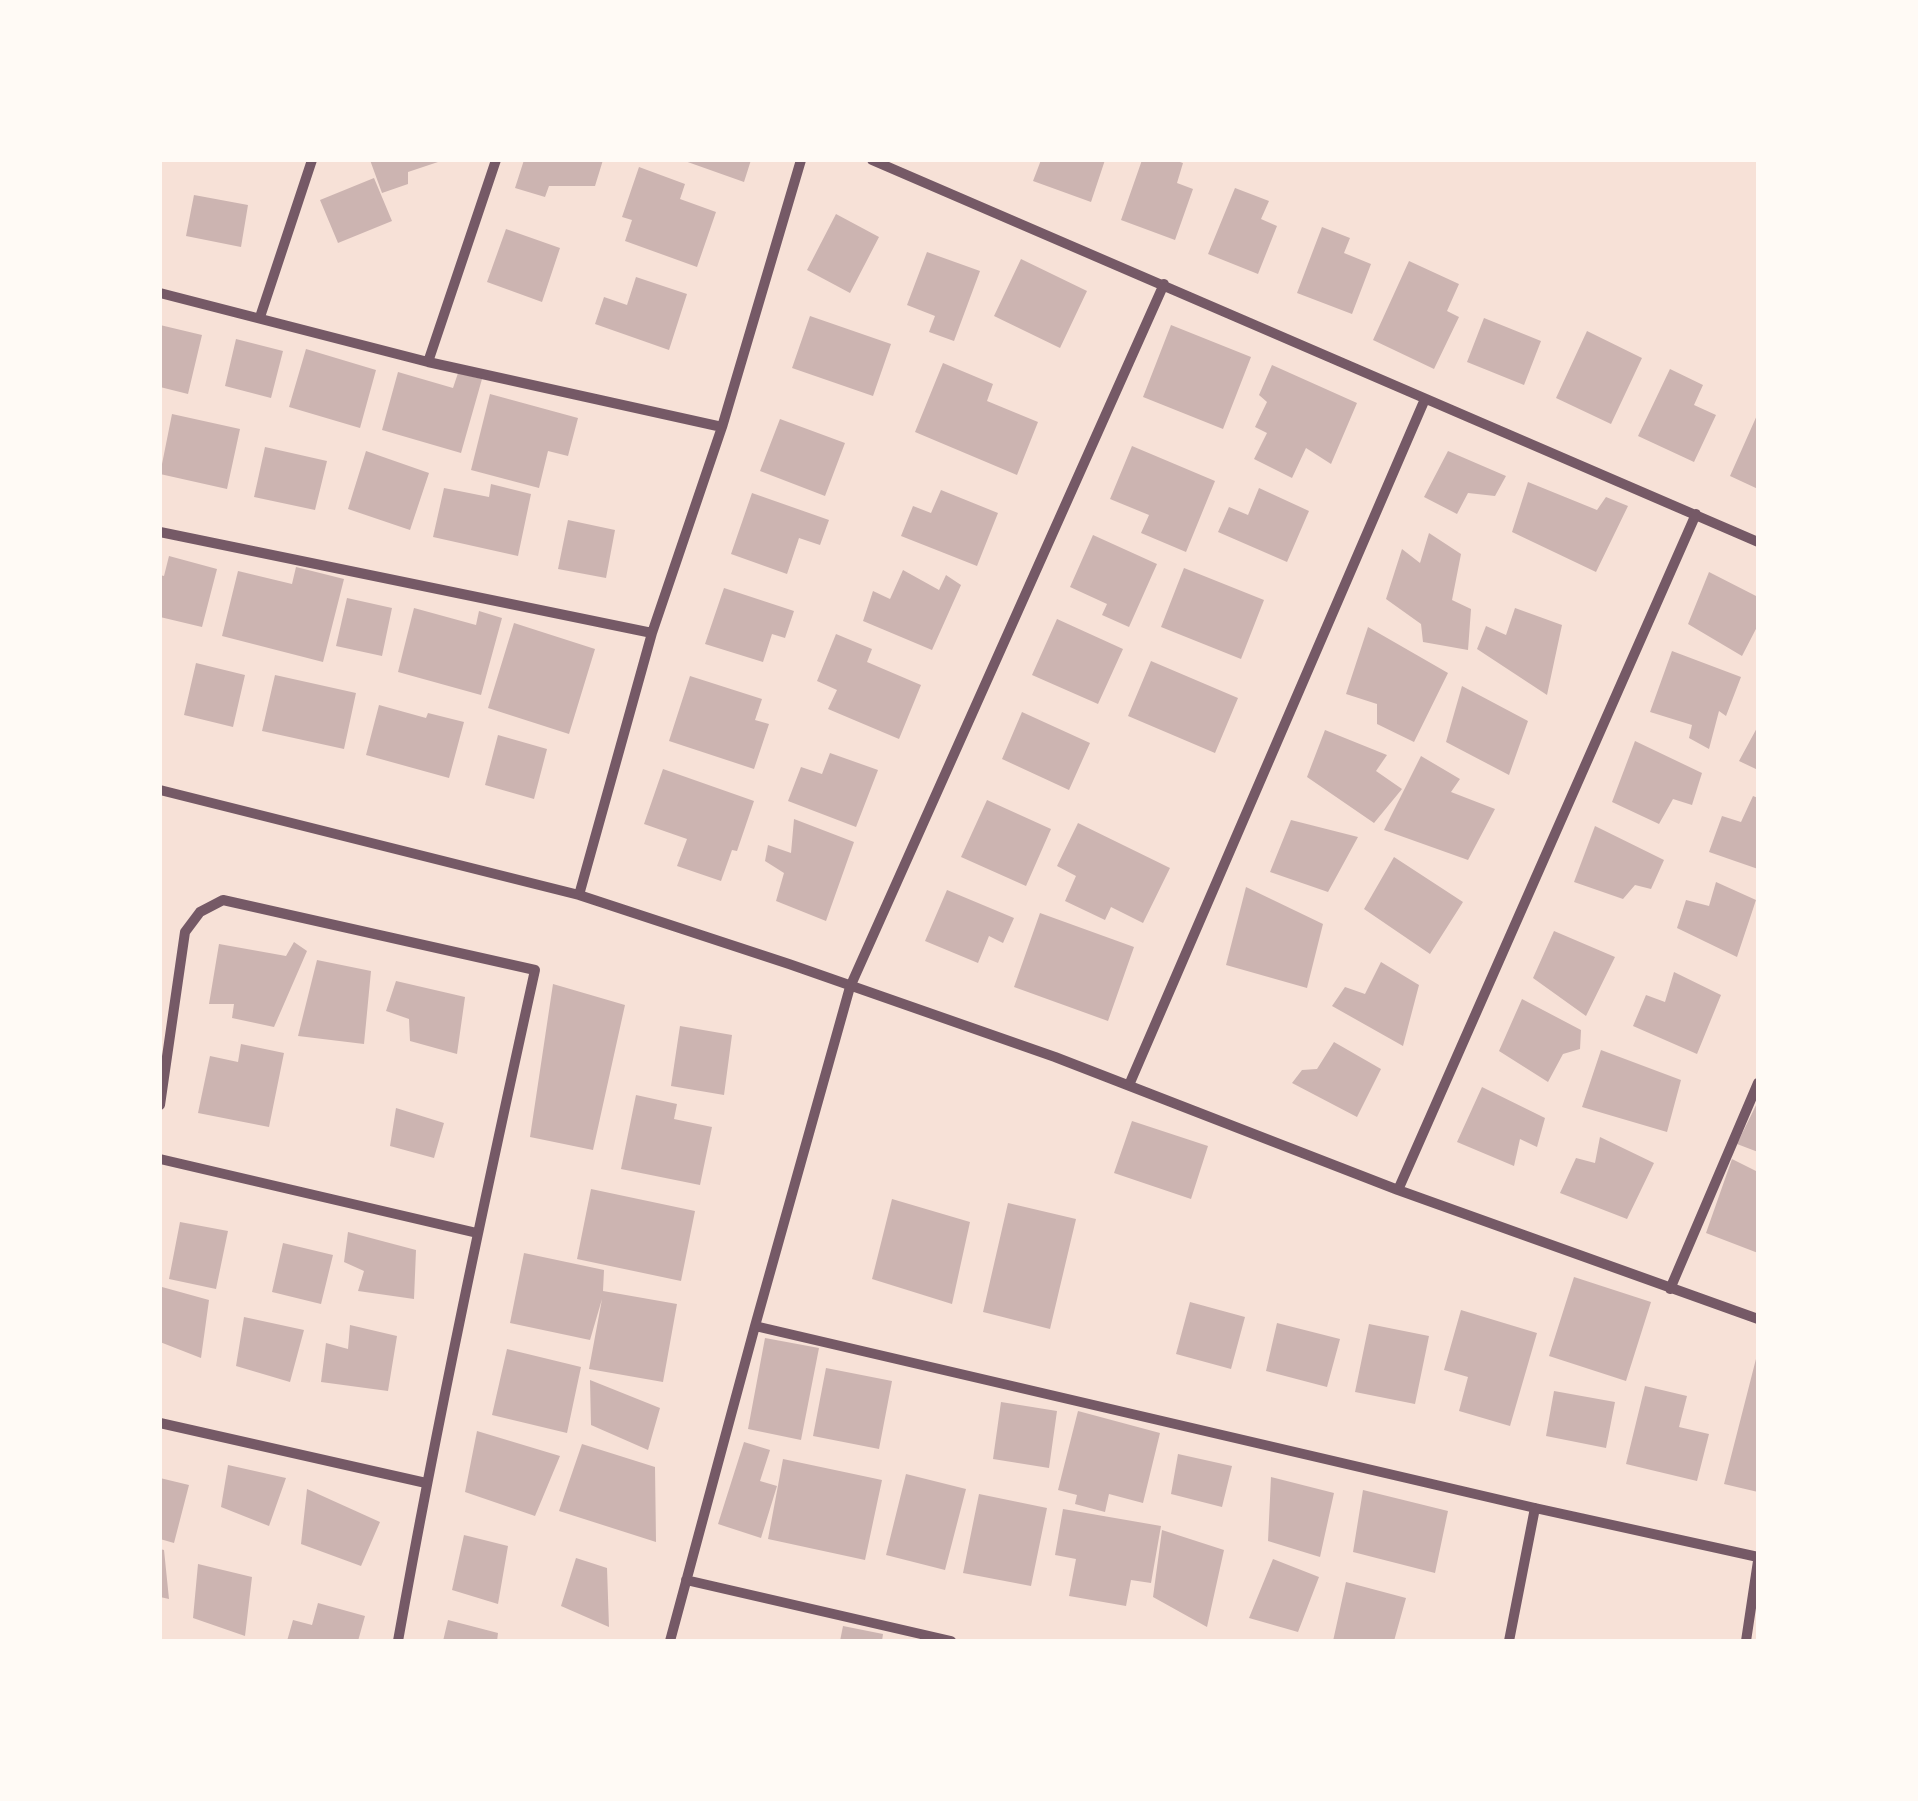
<!DOCTYPE html>
<style>
body{margin:0}
#map{position:relative;width:1918px;height:1801px;overflow:hidden;background:#f7e1d7;font-family:"Public Sans",sans-serif}
canvas{display:block}
.frame{position:absolute;inset:0;border:162px solid #fffaf5;pointer-events:none}
</style>
<div id="map">
<canvas width="1918" height="1801"></canvas>
<div class="frame"></div>
</div>
<script>
const ctx = document.querySelector('canvas').getContext('2d');
ctx.lineJoin = 'round';
function fillPath(path, color) {
  ctx.fillStyle = color;
  ctx.fill(path, 'evenodd');
}
function stroke(path, color, width, dash) {
  ctx.strokeStyle = color;
  ctx.lineWidth = width;
  ctx.lineCap = dash ? 'butt' : 'round';
  ctx.setLineDash(dash || []);
  ctx.stroke(path);
}
fillPath(new Path2D(`
 M370 160H441V161L408 172V184L382 193Z
 M524 160H603L595 186H549L545 197 515 188Z
 M682 160H751L744 182Z
 M1041 160H1105L1091 202 1033 181Z
 M1142 160H1174L1183 163 1177 183 1193 189 1175 240 1121 220Z
 M639 167 685 184 680 199 716 212 697 267 625 241 632 220 622 217Z
 M374 178 392 221 338 243 320 200Z
 M1235 188 1269 201 1261 219 1277 226 1258 274 1208 254Z
 M194 195 248 205 241 247 186 236Z
 M836 214 879 237 850 293 807 270Z
 M1322 227 1350 238 1344 253 1371 264 1352 314 1297 293Z
 M506 229 560 248 542 302 487 282Z
 M927 252 980 271 954 341 929 332 935 316 907 305Z
 M1021 259 1087 291 1060 348 994 316Z
 M1409 261 1459 284 1447 311 1459 317 1434 369 1373 340Z
 M636 277 687 294 669 350 595 324 604 297 627 305Z
 M810 316 891 344 873 396 792 368Z
 M1484 318 1541 341 1524 385 1467 362Z
 M160 325 202 335 188 394 160 387Z
 M1171 325 1251 357 1223 429 1143 397Z
 M1587 331 1642 358 1611 424 1556 398Z
 M236 339 283 351 271 398 225 386Z
 M306 349 376 370 360 428 289 407Z
 M943 363 993 384 987 401 1038 422 1017 475 915 432Z
 M1272 365 1357 403 1331 464 1306 448 1292 478 1254 459 1267 433 1255 427 1267 402 1259 395Z
 M1670 369 1703 385 1694 405 1716 415 1694 462 1638 436Z
 M398 372 453 388 458 373 482 379 461 453 382 430Z
 M490 394 578 418 568 456 548 451 539 488 471 470Z
 M1758 413V489L1730 476Z
 M172 414 240 429 227 489 160 474Z
 M780 419 845 443 825 496 760 471Z
 M1132 446 1215 481 1186 552 1141 533 1149 515 1110 499Z
 M265 447 327 461 315 510 254 497Z
 M366 451 429 473 410 530 348 509Z
 M1448 451 1506 476 1495 496 1468 493 1457 514 1424 497Z
 M1528 482 1597 510 1606 497 1628 506 1596 572 1512 532Z
 M491 484 531 494 518 556 433 537 444 488 489 497Z
 M1259 488 1309 511 1287 562 1218 532 1229 507 1248 515Z
 M941 490 998 513 977 566 901 536 913 506 931 513Z
 M752 493 829 520 820 545 799 538 787 574 731 554Z
 M568 520 615 530 606 578 558 569Z
 M1429 533 1461 554 1452 600 1471 609 1468 650 1423 642 1421 624 1386 599 1402 549 1420 563Z
 M1093 535 1157 564 1129 627 1102 615 1107 604 1070 587Z
 M169 556 217 569 202 627 160 617V575L164 576Z
 M296 567 344 579 323 662 222 636 238 571 292 584Z
 M1184 568 1264 600 1241 659 1161 627Z
 M903 570 939 590 946 575 961 585 932 650 863 621 873 591 890 599Z
 M1709 572 1758 597V625L1742 656 1688 624Z
 M724 588 794 611 785 638 772 634 763 662 705 644Z
 M347 598 392 608 382 656 336 646Z
 M414 608 476 625 479 611 502 618 481 695 398 672Z
 M1515 608 1562 625 1547 695 1477 649 1486 626 1506 635Z
 M1057 619 1123 649 1098 704 1032 675Z
 M514 623 595 649 569 734 488 708Z
 M1368 627 1448 673 1414 742 1377 724V704L1346 694Z
 M836 634 872 649 867 662 921 685 899 739 828 709 837 690 817 681Z
 M1672 651 1741 677 1726 716 1719 711 1709 749 1689 738 1692 725 1650 712Z
 M1151 661 1238 698 1215 753 1128 716Z
 M196 663 245 675 233 727 184 715Z
 M275 675 356 693 344 749 262 731Z
 M690 676 762 699 755 720 769 724 754 769 669 741Z
 M1462 686 1528 721 1509 775 1446 742Z
 M379 705 426 718 428 713 464 722 449 778 366 755Z
 M1022 712 1090 743 1069 790 1002 759Z
 M1758 726V770L1739 761Z
 M1325 730 1387 755 1376 771 1402 789 1374 823 1307 777Z
 M498 735 547 749 534 799 485 785Z
 M1635 741 1702 773 1692 805 1673 799 1659 824 1612 802Z
 M830 753 878 770 856 827 788 801 801 767 822 774Z
 M1421 756 1460 779 1451 792 1495 809 1468 860 1384 830Z
 M663 769 754 801 737 851 732 850 721 881 677 866 687 839 644 824Z
 M1753 796 1758 798V869L1709 852 1722 816 1741 822Z
 M987 800 1051 829 1026 886 961 857Z
 M794 819 854 842 826 921 776 901 784 873 765 861 768 845 791 853Z
 M1291 820 1358 837 1328 892 1270 872Z
 M1078 823 1170 868 1143 923 1111 907 1105 920 1065 901 1076 876 1057 866Z
 M1595 826 1664 860 1651 889 1635 885 1623 899 1574 882Z
 M1394 857 1463 902 1430 954 1364 909Z
 M1716 882 1756 900 1737 957 1677 928 1686 900 1709 906Z
 M1246 887 1323 924 1307 988 1226 965Z
 M947 890 1014 918 1003 943 989 936 978 963 925 941Z
 M1040 913 1134 947 1108 1021 1014 987Z
 M1554 931 1615 957 1586 1016 1533 978Z
 M294 942 307 951 274 1027 232 1018 234 1004H209L219 944 286 956Z
 M317 960 371 971 364 1044 298 1036Z
 M1381 962 1419 985 1403 1046 1332 1006 1345 987 1365 994Z
 M1674 972 1721 995 1697 1054 1633 1026 1646 995 1665 1002Z
 M396 981 465 997 457 1054 410 1041 409 1019 386 1011Z
 M553 984 625 1005 593 1150 530 1137Z
 M1522 999 1581 1030 1580 1049 1563 1054 1548 1082 1499 1051Z
 M680 1026 732 1035 724 1095 671 1086Z
 M1334 1042 1381 1069 1357 1117 1292 1083 1302 1070 1317 1069Z
 M241 1044 284 1053 269 1127 198 1113 210 1056 238 1062Z
 M1601 1050 1681 1080 1667 1132 1582 1107Z
 M1482 1087 1545 1118 1537 1147 1520 1139 1514 1166 1457 1142Z
 M636 1095 677 1104 674 1119 712 1127 700 1185 621 1169Z
 M1758 1101V1152L1737 1144Z
 M396 1108 444 1123 434 1158 390 1146Z
 M1132 1121 1208 1146 1191 1199 1114 1173Z
 M1600 1137 1654 1163 1627 1219 1560 1193 1576 1158 1595 1163Z
 M1732 1159 1758 1172V1253L1706 1233Z
 M591 1189 695 1211 681 1281 577 1259Z
 M892 1199 970 1222 952 1304 872 1279Z
 M1008 1203 1076 1219 1050 1329 983 1312Z
 M180 1222 228 1231 216 1289 169 1279Z
 M348 1232 416 1250 414 1299 358 1291 364 1271 344 1262Z
 M283 1243 333 1255 321 1304 272 1292Z
 M524 1253 604 1270 603 1291 677 1304 663 1382 589 1369 602 1299 590 1340 510 1323Z
 M1574 1277 1651 1302 1626 1381 1549 1356Z
 M162 1287 209 1300 201 1358 160 1342Z
 M1190 1302 1245 1317 1231 1369 1176 1354Z
 M1461 1310 1537 1333 1510 1426 1459 1411 1468 1377 1444 1370Z
 M244 1317 304 1330 290 1382 236 1366Z
 M1277 1323 1340 1339 1327 1387 1266 1371Z
 M1369 1324 1429 1336 1415 1404 1355 1392Z
 M350 1325 397 1336 388 1391 321 1382 326 1343 348 1349Z
 M765 1338 819 1348 801 1440 748 1429Z
 M507 1349 581 1367 567 1433 492 1415Z
 M1757 1355H1758V1492L1724 1484Z
 M826 1368 892 1381 879 1449 813 1436Z
 M590 1380 660 1408 648 1450 591 1425Z
 M1645 1386 1687 1396 1679 1427 1709 1434 1697 1481 1626 1464Z
 M1554 1391 1615 1402 1606 1448 1546 1436Z
 M1001 1402 1057 1411 1049 1468 993 1459Z
 M1078 1411 1160 1433 1143 1503 1109 1494 1105 1512 1075 1504 1077 1495 1058 1490Z
 M477 1431 560 1456 535 1516 465 1492Z
 M744 1442 770 1450 760 1481 777 1486 761 1538 718 1524Z
 M582 1444 655 1467 656 1542 559 1511Z
 M1178 1454 1232 1466 1222 1507 1171 1494Z
 M783 1459 882 1480 865 1560 768 1539Z
 M228 1465 286 1478 269 1526 221 1507Z
 M906 1474 966 1489 945 1570 886 1555Z
 M1271 1477 1334 1493 1320 1557 1268 1541Z
 M160 1478 189 1485 174 1543 160 1539Z
 M307 1489 380 1522 361 1566 301 1544Z
 M1363 1490 1448 1511 1435 1573 1353 1552Z
 M979 1494 1047 1508 1031 1586 963 1573Z
 M1063 1509 1161 1526 1151 1583 1131 1580 1126 1606 1069 1596 1076 1559 1055 1555Z
 M1162 1530 1224 1550 1207 1627 1153 1597Z
 M464 1535 508 1546 498 1604 452 1590Z
 M160 1549 164 1550 169 1599 160 1597Z
 M576 1558 607 1568 609 1627 561 1606Z
 M1273 1559 1319 1577 1298 1632 1249 1618Z
 M198 1564 252 1577 245 1636 193 1618Z
 M1346 1582 1406 1598 1394 1641H1333Z
 M318 1603 365 1616 358 1641H287L293 1620 312 1625Z
 M448 1620 498 1633 497 1641H443Z
 M843 1626 883 1634 882 1641H840Z`), '#ccb4b1');
stroke(new Path2D(`
 M872 160 1758 542
 M160 293 428 362 722 427
 M260 317 312 160
 M428 362 496 160
 M160 532 652 633
 M160 790 579 895 789 964 1055 1057 1398 1190 1758 1319
 M579 895 652 633 722 427 801 160
 M1129 1085 1425 399
 M160 1105 185 932 200 912 223 900 535 970C486 1193 438 1416 398 1641
 M160 1159 477 1233
 M1398 1190 1696 514
 M1670 1289 1758 1083
 M755 1326 1535 1508 1758 1557
 M160 1423 426 1483
 M686 1580 951 1641
 M670 1641 755 1326 850 987 1164 284
 M1509 1641 1535 1508
 M1746 1641 1758 1561`), '#755966', 10);
</script>
